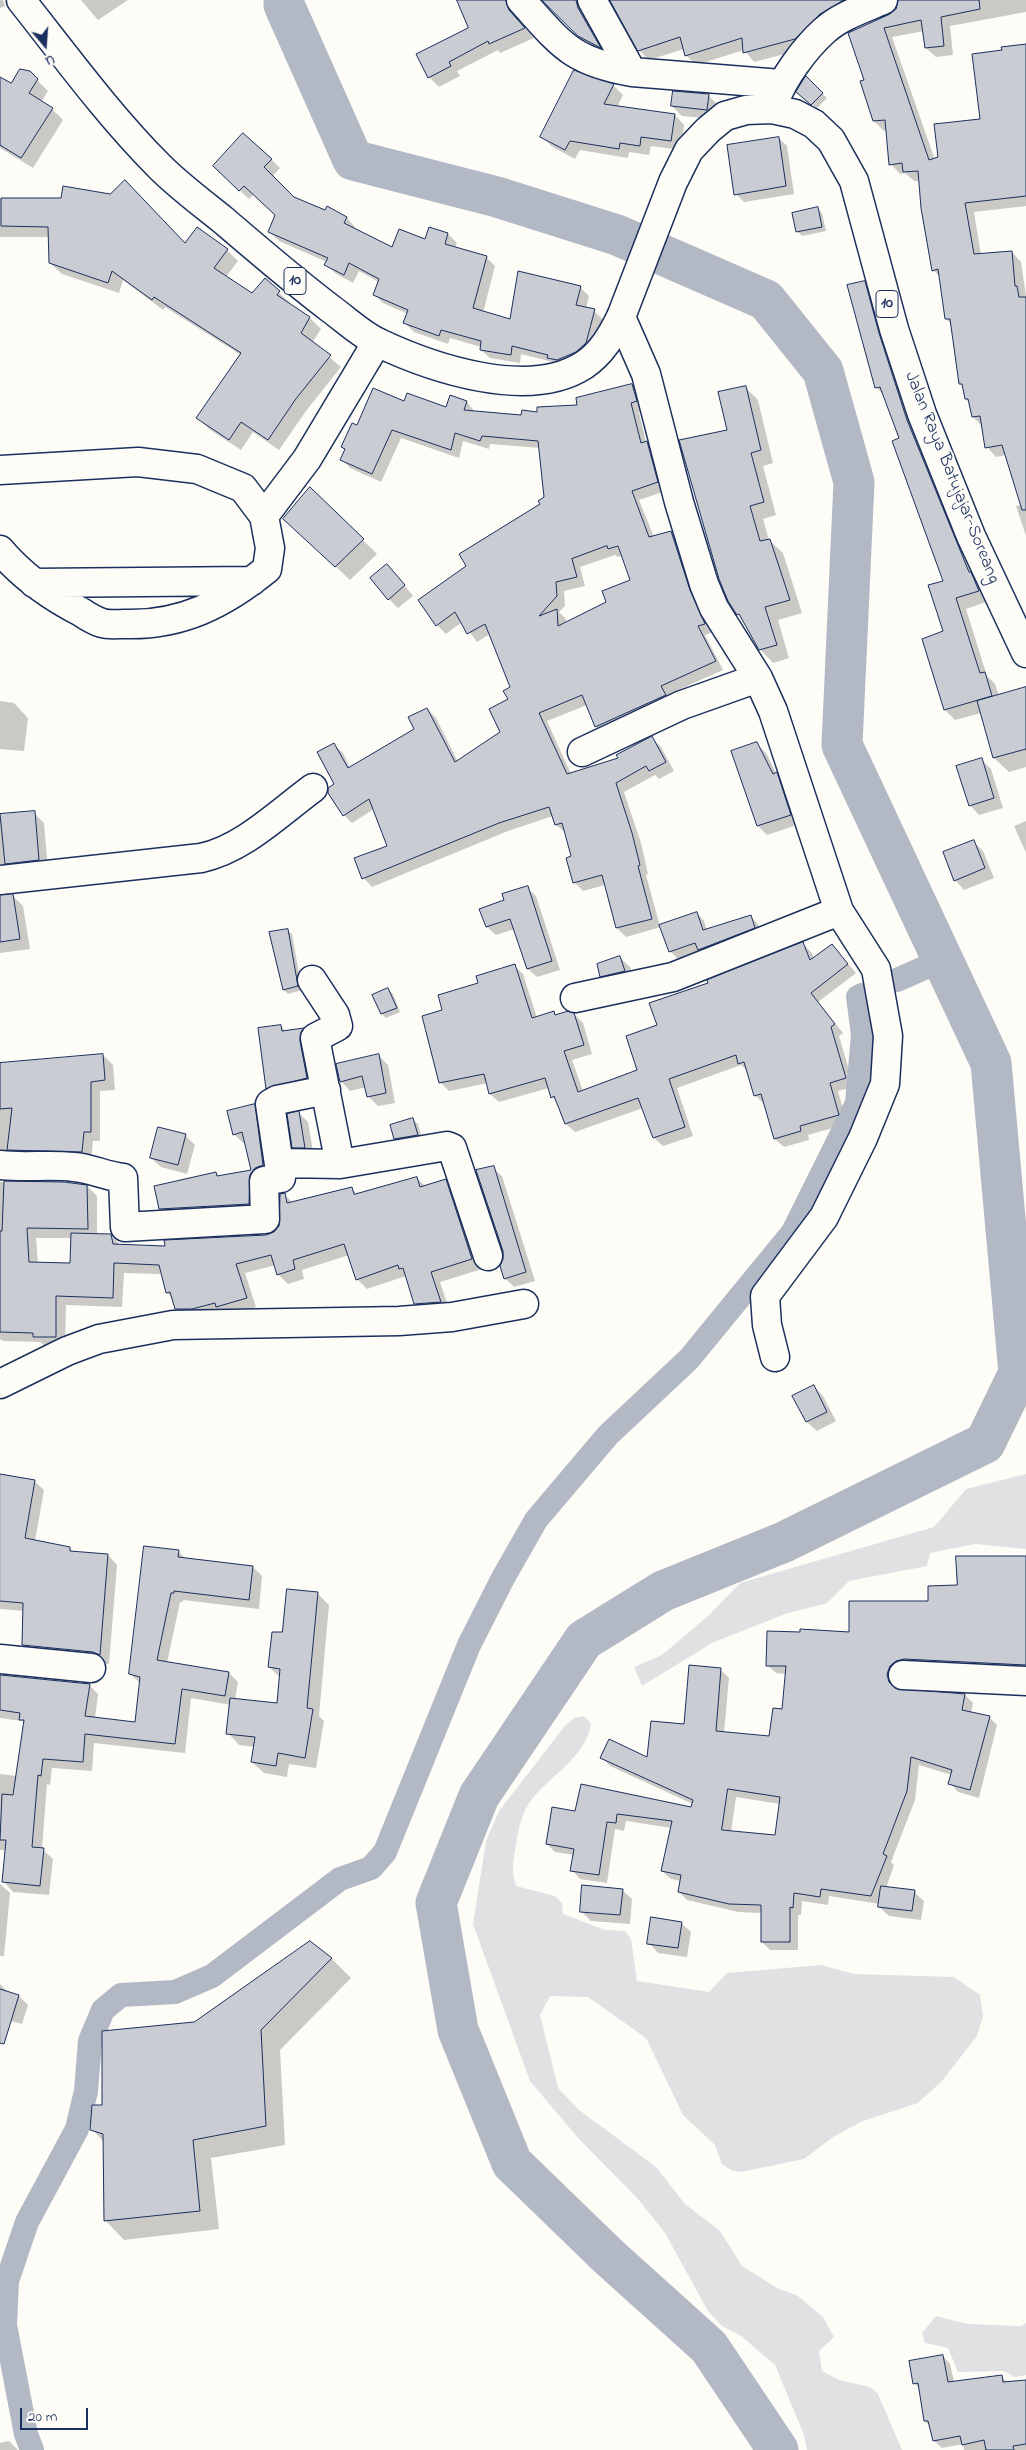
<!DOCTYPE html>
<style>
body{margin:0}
#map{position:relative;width:1026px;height:2450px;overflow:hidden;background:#fdfcf7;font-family:"Indie Flower",sans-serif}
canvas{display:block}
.north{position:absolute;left:20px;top:20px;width:50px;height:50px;-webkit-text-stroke:4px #fdfcf7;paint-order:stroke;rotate:162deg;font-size:14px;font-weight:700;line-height:20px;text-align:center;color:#1b2f5e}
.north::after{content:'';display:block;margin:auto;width:18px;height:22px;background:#1b2f5e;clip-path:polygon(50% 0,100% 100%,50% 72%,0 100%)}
.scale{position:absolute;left:20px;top:2408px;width:68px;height:22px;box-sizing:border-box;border:2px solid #1b2f5e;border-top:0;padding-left:6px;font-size:15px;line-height:18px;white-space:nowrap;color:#1b2f5e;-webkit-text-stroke:4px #fdfcf7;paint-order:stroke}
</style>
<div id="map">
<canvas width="1026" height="2450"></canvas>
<div class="north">U</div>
<div class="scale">20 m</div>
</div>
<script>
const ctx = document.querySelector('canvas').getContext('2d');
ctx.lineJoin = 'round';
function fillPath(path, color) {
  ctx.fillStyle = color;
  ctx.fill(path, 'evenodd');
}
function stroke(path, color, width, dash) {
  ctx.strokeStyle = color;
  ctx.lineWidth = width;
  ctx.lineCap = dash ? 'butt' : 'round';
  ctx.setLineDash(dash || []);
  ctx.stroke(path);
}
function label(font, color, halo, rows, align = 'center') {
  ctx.font = font + ' "Indie Flower",sans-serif';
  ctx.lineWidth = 4;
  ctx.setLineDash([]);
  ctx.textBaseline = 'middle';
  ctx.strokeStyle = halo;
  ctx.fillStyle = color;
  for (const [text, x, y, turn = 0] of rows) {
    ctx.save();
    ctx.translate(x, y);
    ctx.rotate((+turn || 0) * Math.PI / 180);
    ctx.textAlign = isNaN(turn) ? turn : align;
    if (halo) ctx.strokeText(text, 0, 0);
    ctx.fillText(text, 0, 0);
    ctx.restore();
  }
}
fillPath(new Path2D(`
 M1026 1474V1549L975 1544 930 1553 927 1566 849 1581 827 1603 785 1614 712 1643 642 1686 634 1667 662 1655 708 1616 740 1583 934 1527 966 1489Z
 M583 1716 591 1723C587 1758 546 1777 528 1805 521 1816 518 1831 516 1845 513 1861 511 1871 516 1886L555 1896 562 1903 563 1914 605 1930 625 1931 631 1939 637 1981 709 1992 727 1973 821 1965 854 1974 954 1977 980 1995 983 2016 977 2036 942 2081 918 2103 863 2121 833 2137 804 2159 741 2172 731 2170 722 2164 715 2145 683 2115 646 2038 588 1997 550 1996 540 2015 558 2088 579 2110 656 2167 685 2204 720 2231 742 2266 777 2288 798 2296 823 2317 834 2337 819 2351 822 2371 839 2380 870 2387 878 2394 902 2450H807L804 2435 775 2365 741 2336 722 2326 708 2311 665 2233 639 2200 578 2138 530 2081 473 1924 486 1841 499 1811 565 1726 574 1718Z
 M936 2316 967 2324 1021 2326 1026 2323V2375L1015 2377 1004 2371 958 2372 948 2348 925 2343 922 2333Z`), '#e0e1e3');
fillPath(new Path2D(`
 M0 0H3L5 6 0 8Z
 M81 0H128L98 20Z
 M458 0H519L515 13 519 22 534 38 500 53 498 50 457 71 460 76 439 87 429 77 469 29Z
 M544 0H590L609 56 579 37Z
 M611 0H876L804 49 754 62 744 50 696 65 686 55 684 49 649 60 639 50Z
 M900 0H1026V12L950 26 953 55 936 57 926 48 924 31 892 37 935 160 940 158 982 120 1003 52 1026 45V206L974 212 981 255 1012 252 1021 262 1026 296V536L1016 506 1021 505 1006 455 996 457 987 447 983 427 973 417 970 403 966 399 964 387 960 383 952 325 946 319 940 277 933 270 920 181H914L905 173 900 174 891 164 888 130 884 131 874 121 866 81 850 34 896 11Z
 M29 72 48 91 41 102 52 109 63 120 33 168 0 148V78L11 85Z
 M806 78 827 98 817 108 802 96Z
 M613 85 623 95 617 107 675 115 684 125 681 150 651 146 649 155 629 152 628 158 580 150 575 159 551 146 542 136Z
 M708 95 718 105 716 119 682 116 672 106Z
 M779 138 787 146 794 194 744 202 736 194Z
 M271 159 280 168 272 177 294 198 326 212 328 208 347 218 355 227 354 230 393 248 426 241 430 229 448 234 457 243 455 248 486 257 495 266 483 313 511 320 580 287 589 296 586 309 594 311 603 320 595 352 558 367 553 362 521 354 520 363 490 358 481 350V347L450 338 448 344 414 332 405 323 408 314 383 303 374 294 379 282 359 271 353 283 335 273 326 264 327 262 279 241 270 232 277 216 254 194 249 199 223 175Z
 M0 199H62L186 244 227 250 238 261 226 277 253 295 265 280 290 303 289 304 310 318 321 329 312 343 341 367 306 411 279 450 253 432 241 450 209 429 198 418 241 355 165 307 163 310 123 280 119 293 62 274 50 263V237H0Z
 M818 209 822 213 826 231 802 236 798 232 794 214Z
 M864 282 875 293 989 601 966 609 987 676 995 684 999 696 1026 688V767L1009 772 994 758 981 713 955 720 945 710 944 582 901 439 885 396 876 387Z
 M632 385 641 394 645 410 639 412 646 442 656 451 666 491 639 500 654 537 671 532 680 541 713 632 705 635 723 670 669 694 674 704 605 735 596 727 587 705 547 721 571 774 620 759 652 738 661 747 674 771 659 779 655 775 624 792 641 843 648 874 646 875 660 926 697 913 704 921 707 930 751 917 758 924 762 935 706 957 700 951 678 959 670 951 661 927 626 937 617 928 605 885 583 891 574 882 573 857 566 833 556 825 553 816 508 831 372 887 364 878 389 846 374 809 352 823 344 815 336 784 334 745 343 753 350 768 416 730 427 709 436 718 458 762 502 732 511 688 490 634 477 642 462 622 446 634 437 625 468 566 542 504 546 498 541 448 490 444 489 449 463 441 459 458 401 438 381 482 350 468 342 459 346 451 342 447 357 426 405 403 447 409 467 402 475 412 522 416 579 406ZM615 555 618 557 623 555 631 581 608 602 566 624V619L559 612 565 606 564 591 585 586 580 567Z
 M745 387 758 400 773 463 763 466 776 515 763 519 769 540 783 553 802 613 778 620 789 658 773 663 760 649 738 614 729 431Z
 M311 489 377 554 350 580 300 533Z
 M396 575 413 596 398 608 389 599Z
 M0 701 14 703 28 718 24 751 0 749Z
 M757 744 766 753 777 775 786 783 800 824 767 835 758 826Z
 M982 760 991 769 1003 808 979 815 970 805Z
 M34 813 44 823 48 870 0 878V815Z
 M1026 821V853L1014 826Z
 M974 842 983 851 994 878 964 890 955 880Z
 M527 888 536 896 560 970 537 977 528 969 515 929 496 935 487 927 505 901Z
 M0 895 13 896 23 906 30 949 0 953Z
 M287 930 292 934 302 990 288 994 284 990Z
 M803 944 812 953 814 959 832 945 856 973 818 1002 843 1033 839 1036 854 1087 838 1091 847 1124 808 1135 809 1140 784 1147 775 1139 764 1104 755 1095 748 1071 741 1065 677 1088 693 1136 663 1146 654 1138 643 1108 575 1132 566 1124 559 1104 552 1097 549 1088 499 1102 490 1094 488 1083 449 1091 440 1082 444 1011 479 983 514 966 523 974 537 1018 554 1013 557 1016 574 1014 583 1023 592 1054 572 1060 583 1091 639 1071 658 1026 710 984Z
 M620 958 630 967 634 981 611 986 602 976Z
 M388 989 393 994 400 1012 386 1018 382 1014Z
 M281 1026 286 1032 303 1030 312 1038 315 1087 276 1097 267 1088Z
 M103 1055 113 1065 115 1090 100 1091V1141H93L91 1162 0 1163V1064Z
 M378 1055 388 1065 395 1103 378 1106 368 1096 366 1087 350 1091 341 1081Z
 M254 1105 263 1114 271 1174 257 1212 169 1218 160 1209 216 1173 219 1177 252 1171 245 1142 243 1143 234 1134Z
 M299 1113 308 1122 314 1157H303L293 1147Z
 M413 1120 418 1124 422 1139 400 1143 395 1138Z
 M185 1135 195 1145 187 1174 161 1167 151 1158Z
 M493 1168 502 1176 535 1281 514 1287 505 1278Z
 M417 1178 425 1186 446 1180 455 1190 482 1269 440 1282 450 1312 425 1314 415 1304 406 1276 367 1289 357 1279 349 1255 302 1270 304 1279 288 1284 278 1274 276 1265 245 1273 256 1307 227 1316 186 1319 176 1309 173 1299 167 1293 163 1274 124 1273 122 1307 66 1305 65 1347 45 1346 40 1342 3 1341 0 1339V1182L64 1183 87 1186 97 1196V1235H111L121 1246 166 1248 266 1236 275 1233 280 1226 284 1194 293 1203 352 1189 357 1194ZM36 1238H72V1265L38 1264Z
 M814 1387 823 1396 836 1421 817 1431 807 1422 794 1397Z
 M0 1475 34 1481 44 1490 35 1541 69 1548 75 1553 108 1555 117 1565 109 1664 33 1655 23 1645 24 1611 0 1609Z
 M178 1551 186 1559 253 1567 262 1576 259 1609 183 1600V1602H180L167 1663 229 1673 238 1682 235 1700 278 1705 281 1678 269 1667 283 1634 318 1594 329 1605 319 1716 324 1721 316 1768 289 1764 287 1777 264 1773 252 1762 255 1747 239 1745 228 1733 231 1705 191 1698 185 1753 94 1743 92 1771 52 1768 50 1785 47 1784 42 1849 53 1859 49 1895 13 1892 4 1882 6 1850H0V1774L17 1776 25 1723 22 1721 0 1718V1677L89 1685 98 1694 95 1718 136 1723 140 1683 130 1674Z
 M1026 1558V1673L895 1683 897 1690 965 1695 973 1703 971 1713 989 1717 997 1725 979 1798 958 1792 950 1783 952 1775 919 1765 915 1800 891 1862 894 1865 886 1888 914 1892 924 1901 921 1920 889 1916 879 1907 880 1904 829 1896 828 1905 802 1901 801 1915H798V1950H770L762 1942V1913L738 1912 687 1900 679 1892 681 1881 671 1879 662 1871 672 1828 626 1821 624 1831 615 1829 607 1883 580 1879 572 1870 574 1855 555 1852 547 1844 576 1812 691 1809 693 1804 610 1766 602 1757 648 1759 685 1725 720 1669 729 1678 724 1733 770 1738 783 1710 786 1674 776 1673 767 1665 930 1602 958 1586ZM736 1797 780 1804 776 1836 731 1832Z
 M0 1884 10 1893 4 1956H0Z
 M622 1890 632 1899 630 1924 591 1921 581 1911Z
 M681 1923 691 1932 687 1957 658 1953 649 1943Z
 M310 1943 332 1959 351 1978 280 2050 285 2145 211 2158 219 2229 124 2240 105 2220 104 2142 92 2129 104 2106 194 2024Z
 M0 1984 9 1993 19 1996 28 2005 22 2024 7 2020 0 2025Z
 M943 2356 950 2364 954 2382 1002 2377 1007 2382 1026 2381V2450H964L963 2444 942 2448 934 2441 930 2426 925 2421 920 2389 914 2383Z
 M9 2441 18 2450H0V2443Z`), '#0003');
stroke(new Path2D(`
 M897 980 942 960
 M32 2450 26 2434 5 2325 7 2281 27 2222 77 2129 86 2091 90 2041 103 2010 121 1995 175 1992 212 1976 340 1879 371 1868 385 1852 469 1645 503 1578 536 1520 608 1435 689 1359 793 1232 857 1103 863 1035 858 997 862 995`), '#b3b8c5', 24);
stroke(new Path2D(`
 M284 0V5L353 160 497 197 617 235 766 300 823 371 854 482 842 745 991 1063 1019 1373 985 1443 784 1542 663 1591 584 1640 479 1796 436 1903 458 2030 512 2163 608 2256 709 2347 778 2450`), '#b3b8c5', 41);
const building = new Path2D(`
 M457 0H506L509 10 525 28 489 44 488 41 449 62 451 66 428 78 416 54 468 28Z
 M542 0H576L578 8 601 48 578 36Z
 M610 0H844L820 14 795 39 743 53 742 38 685 56 680 37 638 51Z
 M898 0H979L980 9 941 17 944 46 925 48 921 20 884 28 929 160 938 157 934 124 980 119 972 54 1002 50 1001 47 1026 44V196L965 203 974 254 1012 251 1015 286H1017L1019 297H1026V510H1022L1002 445 985 448 980 416 972 417 968 399H965L962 384H959L950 319H945L938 269 932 271 921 208 918 171 903 172 902 163 889 165 885 120 873 121 860 81 864 80 848 33 890 14 896 9Z
 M20 69 30 71 38 79 29 93 53 108 21 158 0 145V77L11 83Z
 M574 70 614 84 604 104 675 114 671 141 641 137 640 146 620 143 619 149 570 141 565 150 540 137Z
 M806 76 823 93 811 105 796 92Z
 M673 91 709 94 707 110 671 106Z
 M243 133 272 159 264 167 294 197 325 210 327 206 347 217 344 223 392 247 399 229 425 239 429 227 448 233 445 244 487 256 473 308 510 319 518 271 581 286 576 305 595 309 586 343 576 352 557 360 547 358 548 355 512 346 511 355 480 350 481 341 441 330 439 336 403 323 408 310 373 295 379 279 349 263 344 275 324 265 328 258 268 232 275 215 244 186 239 191 213 166Z
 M779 137 786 186 734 195 727 145Z
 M125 180 185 243 197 227 228 249 214 268 252 293 265 278 280 291 277 295 310 317 301 333 331 355 295 400 268 440 241 422 229 440 196 418 241 353 154 297 152 300 112 271 108 283 49 263 48 227 1 226V198H61L63 186 110 194Z
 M818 207 822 227 796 232 792 213Z
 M865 281 879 333 907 420 969 572H971L979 591 956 598 980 673 985 672 992 696 944 710 922 639 943 631 928 585 943 581 892 441 899 438 880 387 875 388 847 285Z
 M632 384 637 401 631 403 641 443 647 441 658 482 632 491 649 537 671 531 690 590 705 624 698 626 716 661 661 686 666 695 595 727 582 695 539 713 567 774 618 758 616 755 652 736 666 762 649 771 646 766 616 783 632 833 640 865 638 866 652 919 616 928 602 875 573 883 566 858 571 856 562 823 555 825 549 807 499 823 362 879 354 858 387 846 369 799 343 816 328 793V788L334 784 317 752 334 743 348 768 414 729 408 717 427 708 455 762 500 732 489 709 508 699 503 691 510 687 485 624 467 634 455 612 436 626 418 600 466 566 459 554 540 504 538 501 544 497 538 441 482 436 480 441 455 433 451 450 392 430 372 474 340 460 345 449 341 447 352 423 357 425 373 388 404 401 407 393 446 407 450 395 467 401 464 410 521 415 522 410 537 412V407L577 405 576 398ZM607 546 608 549 618 546 630 580 602 591 606 602 558 626 557 609 539 616 557 596 556 582 577 577 572 559Z
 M746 386 761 450 751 453 764 502 750 506 760 541 770 539 790 600 765 607 777 645 759 650 739 614 737 615 728 601 719 579 679 440 727 430 718 392Z
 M310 487 364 539 335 567 283 519Z
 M387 564 405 585 388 600 370 578Z
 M1026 687V749L993 758 977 701Z
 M757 742 773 774 777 772 791 815 757 826 731 751Z
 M982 758 994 798 969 806 956 766Z
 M35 811 39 860 5 864 0 814Z
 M974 840 985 868 954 881 943 852Z
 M528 886 552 961 527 969 510 919 486 927 479 909 504 900 502 894Z
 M13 894 20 939 0 942V895Z
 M697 912 703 930 751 915 755 928 698 950 695 943 669 952 659 925Z
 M288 929 298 986 283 990 269 932Z
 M803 942 810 960 832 944 848 964 811 993 835 1024 831 1027 846 1078 830 1083 839 1115 800 1126 801 1131 774 1139 761 1094 754 1096 744 1062 738 1064 736 1055 669 1079 685 1127 653 1138 638 1098 565 1124 554 1096 551 1098 545 1078 489 1094 484 1074 439 1083 422 1016 442 1010 438 995 478 983 476 976 515 964 532 1018 554 1011 555 1015 568 1011 574 1013 584 1045 564 1051 578 1092 637 1070 626 1036 657 1025 649 1003 708 983 707 980Z
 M620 956 625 971 600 977 597 964Z
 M388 988 397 1008 381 1014 372 995Z
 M281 1025 282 1031 304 1028 301 1032 300 1041 307 1078 266 1089 258 1028Z
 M103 1054 105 1080 91 1082V1132H84L82 1152 7 1150 12 1108 0 1109V1063Z
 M379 1054 386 1093 367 1097 362 1076 340 1082 336 1064Z
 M255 1104 263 1165 255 1168 250 1175 249 1204 159 1209 154 1186 216 1172 217 1176 251 1170 242 1132 233 1135 227 1111Z
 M299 1111 305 1148H292L287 1114Z
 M413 1118 418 1135 394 1139 390 1125Z
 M158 1127 186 1134 178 1165 150 1158Z
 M494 1166 526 1272 504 1279 500 1266 503 1259V1251L476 1170Z
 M417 1177 420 1187 446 1179 472 1259 431 1272 441 1302 414 1304 403 1268 399 1269 398 1265 356 1280 344 1244 293 1260 295 1269 277 1275 271 1255 236 1264 247 1298 216 1307 215 1303 192 1309H175L170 1292 166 1293 159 1265 114 1263 113 1298 56 1296V1337H33V1333L0 1332V1231H2L4 1181 64 1182 87 1185 88 1229 27 1228 29 1262 70 1263 71 1233 111 1234 113 1244 165 1246 164 1240 266 1235 274 1232 279 1226 280 1194 285 1193 287 1203 352 1187 354 1194Z
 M814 1385 827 1412 806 1422 792 1396Z
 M0 1474 35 1480 25 1538 70 1547V1551L108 1554 100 1655 93 1652 22 1645 23 1603 0 1601Z
 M144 1546 179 1550 178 1557 253 1566 249 1600 174 1591V1593H171L157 1660 229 1672 225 1696 182 1689 175 1744 85 1734 83 1762 43 1759 41 1776 38 1775 32 1847 44 1848 40 1886 2 1882 6 1840H0L2 1794 13 1795 24 1720H19L20 1713 0 1710V1675L90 1684 85 1716 135 1722 140 1677 129 1674Z
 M956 1556H1026V1665L904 1659 896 1661 890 1666 887 1674 889 1682 895 1688 965 1694 962 1710 990 1716 970 1790 948 1784 952 1770 911 1757 907 1791 883 1854 887 1856 871 1896 821 1889 820 1897 794 1893 793 1908 790 1907V1942H761V1905L729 1904 678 1892 681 1875 661 1871 672 1821 617 1814 616 1823 607 1822 599 1875 570 1871 574 1849 546 1844 552 1807 575 1811 581 1784 691 1807 693 1800 600 1758 609 1739 647 1757 651 1721 684 1724 689 1665 721 1668 716 1731 769 1736 773 1708 782 1709 786 1666H766L767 1631 800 1632V1629L849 1632V1601H928V1586L957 1585ZM728 1789 780 1797 775 1835 722 1830Z
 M287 1589 318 1592 307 1708 313 1709 305 1758 278 1753 276 1766 251 1762 255 1737 226 1734 230 1698 277 1703 280 1669 268 1667 272 1632H282Z
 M582 1885 623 1889 620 1915 580 1912Z
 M881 1886 915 1890 912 1911 878 1907Z
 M651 1917 682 1922 678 1948 647 1944Z
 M310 1941 332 1958 261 2030 266 2126 193 2140 200 2211 104 2221 103 2134 90 2130 92 2105H102V2031L194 2022Z
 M0 1989 19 1995 4 2044 0 2043Z
 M943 2355 948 2382 1002 2375 1003 2382 1026 2380V2444L1013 2446 1014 2450H986L984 2440 962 2445 960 2436 933 2441 928 2421H924L918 2383 913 2384 909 2361Z`);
fillPath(building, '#c9ccd3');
stroke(building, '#1b2f5e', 1);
const minor = new Path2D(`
 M521 0C561 44 570 61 632 72
 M592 0 632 72 781 84
 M775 101C783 78 805 48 824 31 840 16 863 9 883 0
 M0 470 138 462 197 469 243 488 264 516 270 548 267 569C224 604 181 626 124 624 117 624 108 625 102 623 95 621 87 616 81 612 50 596 23 577 0 550
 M264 516 307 459 377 342
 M34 583 252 581
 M582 752 682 705 758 678
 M0 880 201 858C243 849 279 813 313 788
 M575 998 673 977 839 911 773 711 758 678 714 608 704 584 679 502 646 374 621 317
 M280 1163 340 1164 315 1038 338 1026 335 1015 312 980
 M340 1164 447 1146 452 1148 488 1256
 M0 1165C25 1168 49 1164 74 1167 90 1168 106 1176 123 1178L125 1227 265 1219 264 1181 281 1178 270 1104 277 1100 326 1090
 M775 1357 767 1325 765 1296 824 1217 863 1138 885 1084 888 1036 876 969 839 911
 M0 1384 67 1351 99 1339 173 1325 399 1321 452 1317 524 1304
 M0 1659 91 1668
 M903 1675 1026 1681`);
const highway = new Path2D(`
 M21 0C66 57 109 116 160 167 179 186 202 203 223 220 258 250 294 281 331 309 346 320 362 335 379 343 432 368 529 401 584 365 602 353 612 335 621 317L673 182 689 150 708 130 725 116 746 110 772 109 795 114 814 124 831 140 854 181 894 329 922 414 971 536 1026 653`);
stroke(minor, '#1b2f5e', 31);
stroke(highway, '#1b2f5e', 31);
stroke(minor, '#fdfcf7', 28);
stroke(highway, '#fdfcf7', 28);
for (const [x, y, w] of [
 [295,281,22],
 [887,304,22]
]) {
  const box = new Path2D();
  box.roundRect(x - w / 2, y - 13.5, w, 27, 4);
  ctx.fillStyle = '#fdfcf7';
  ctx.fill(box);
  stroke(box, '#1b2f5e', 1);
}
label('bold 16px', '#1b2f5e', null, [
 ["10",295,281],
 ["10",887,304]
]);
label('18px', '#1b2f5e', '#fdfcf7', [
 ["Jalan Raya Batujajar-Soreang",951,478,68]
]);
</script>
